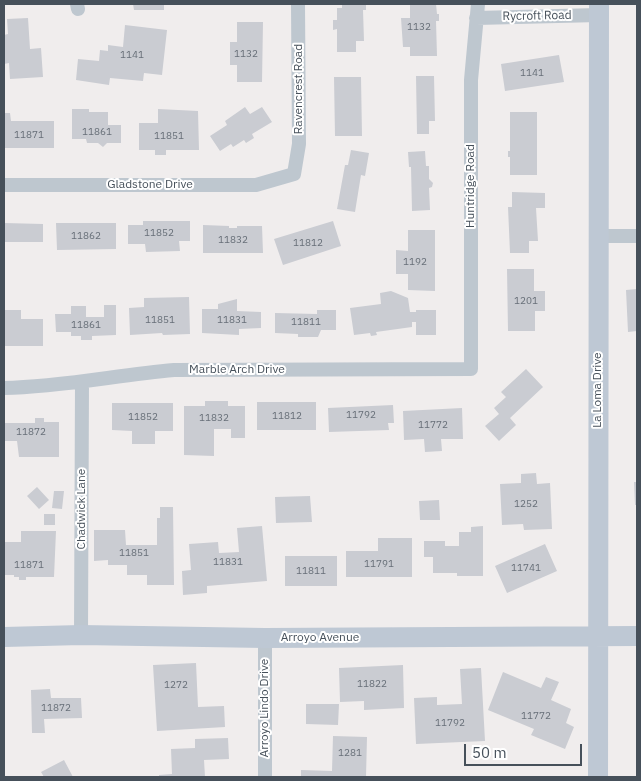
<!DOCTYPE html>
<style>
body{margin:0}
#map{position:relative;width:641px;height:781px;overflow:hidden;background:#f0eded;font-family:"IBM Plex Sans",sans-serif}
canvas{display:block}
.frame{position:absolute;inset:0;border:5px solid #46505a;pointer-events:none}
.scale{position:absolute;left:464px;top:744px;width:118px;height:22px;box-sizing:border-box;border:2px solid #46505a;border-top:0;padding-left:6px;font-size:15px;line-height:18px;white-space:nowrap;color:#46505a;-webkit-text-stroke:4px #fff;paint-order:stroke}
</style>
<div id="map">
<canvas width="641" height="781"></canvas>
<div class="frame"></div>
<div class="scale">50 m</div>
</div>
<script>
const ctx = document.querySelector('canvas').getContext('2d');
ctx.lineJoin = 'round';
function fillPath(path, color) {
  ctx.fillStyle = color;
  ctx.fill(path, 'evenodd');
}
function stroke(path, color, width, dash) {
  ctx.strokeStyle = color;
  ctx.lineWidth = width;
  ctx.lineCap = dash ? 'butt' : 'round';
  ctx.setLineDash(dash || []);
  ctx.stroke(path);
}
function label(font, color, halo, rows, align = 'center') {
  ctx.font = font + ' "IBM Plex Sans",sans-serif';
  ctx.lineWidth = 4;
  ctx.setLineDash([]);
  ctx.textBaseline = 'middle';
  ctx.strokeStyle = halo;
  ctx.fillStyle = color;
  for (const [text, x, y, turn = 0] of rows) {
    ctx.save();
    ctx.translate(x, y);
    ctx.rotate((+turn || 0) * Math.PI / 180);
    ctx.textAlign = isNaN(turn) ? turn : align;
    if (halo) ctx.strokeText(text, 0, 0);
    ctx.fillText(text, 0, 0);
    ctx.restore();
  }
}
fillPath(new Path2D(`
 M133 4H164V10H134Z
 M342 4H366V10H363L364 41H356V52H337V29L333 30V20H337V8H342Z
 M410 4H436L437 14H439V21H436L437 56H410V47H403L401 18H410Z
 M28 18 30 49 41 48 43 77 10 79 9 63 4 64V35L8 34 7 19Z
 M237 22H263L262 82H237V65H230V42H237Z
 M125 25 167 30 162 75 144 73 143 81 110 78 109 85 76 80 78 59 99 61 100 50 108 51V45L123 47Z
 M559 55 564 82 505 91 501 64Z
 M416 76H434L435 121H429V134H417Z
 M334 77H361L362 136H335Z
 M245 107 250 114 262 107 272 122 252 134 254 138 246 143 244 140 233 147 231 144 220 151 210 136 227 125 225 121Z
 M72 109H89V112H108V125H121V143H107L103 147 98 143H87L86 139H72Z
 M158 109 198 111 199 150H166V155H155V150H139V123H158Z
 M510 112H537V175H510V157H508V151H510Z
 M4 113H10L11 121H54V148H4Z
 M351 150 369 153 365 176 361 175 355 212 337 209 345 165H348Z
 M425 151 426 166H429V179L433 183 432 187 429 188 430 210 412 211 411 167H409L408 152Z
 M512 192 545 193V208H536L538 241H529V253H510L508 207H512Z
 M143 221H190V241H179L180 251 146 252 145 244H128V225H143Z
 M333 221 341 246 283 265 274 239Z
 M4 223 43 224V242H4Z
 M56 223H116V249L57 250Z
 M203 225 229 226V228H237V226H262L263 253H203Z
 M408 230H435V291L408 290V274H396V250L408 251Z
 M507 269H534V291H545V311H535V331H508Z
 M637 289V331L628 332 626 290Z
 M391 291 408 298 410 312H416V310H436V335H416V322H412V327L376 332 377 335 371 336 370 333 354 335 350 308 381 304 380 293Z
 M189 297 190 334 163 335 162 333 130 335 129 308 144 307V298Z
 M237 299V311L261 312V328L239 329V335L202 333V309H218V304Z
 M104 305H116V335L92 336V340H81V336H71V332H56L55 314H71V306H86V317H104Z
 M4 310H21V319H43V346H4Z
 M317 310H336V330H321L318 337H298V334L275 333V313L317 314Z
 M526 369 543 387 510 418 516 425 499 441 485 426 499 414 494 408 506 397 501 392Z
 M205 401H228V406H245V438H231V429H214V456L184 455V406H205Z
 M257 402H316V430H257Z
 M112 403H173V431H155V444H132V431L112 430Z
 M393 405 394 423H388L389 430 329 432 328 408Z
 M462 408 463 439H441L442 451 425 452 424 439 404 440 403 411Z
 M35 418H44V422H59V457H19L17 441H4V423H35Z
 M536 473 537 484 550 483 552 529 524 530 523 524 502 525 500 484 521 483V474Z
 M634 482H637V505H635Z
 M37 487 49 500 39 509 27 496Z
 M54 491H64L62 509 52 508Z
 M310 496 312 522 276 523 275 497Z
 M439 500 440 520H420L419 501Z
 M160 507H173L174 585H147V575H127V565H108V560L94 561V530H125L126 545H157V518H160Z
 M44 514H55V525H44Z
 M262 526 267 581 207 586V593L183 595 182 571 191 570 189 544 218 542 219 553 239 552 237 528Z
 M483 526V576H457V573H433V557H424V541H445V546H459V532H471V527Z
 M21 531H56L54 577H26V580H19V577H14V575H4V542H21Z
 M378 538H412V577H346V551H378Z
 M545 544 557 571 507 593 495 566Z
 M285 556H337V586H285Z
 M196 663 198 707 224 706 225 727 157 731 153 665Z
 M403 665 404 708 364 710V701L340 702 339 668Z
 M481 668 485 741 416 744 414 698 437 697V705L462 704 460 669Z
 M503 672 541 688 546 677 559 682 551 700 571 709 566 723 574 727 565 749 531 735 534 729 488 710Z
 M50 689 51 698H81L82 718 44 719 45 733H32L31 690Z
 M306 704H339L338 725 306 724Z
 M333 736 367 737 366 777H301V770L332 771Z
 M228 738 229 759 204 760 205 777H159V775L172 774 171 749 195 748V739Z
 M64 760 73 777H44L41 772Z`), '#caccd2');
stroke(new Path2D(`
 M77 4 78 9
 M476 18 599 15
 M4 185H256L294 174 299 144 298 4
 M598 236H637
 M4 388C61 387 117 375 174 370L471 369V80L478 4
 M81 635 82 383
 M265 638V777`), '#bec7cf', 14);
stroke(new Path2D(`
 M4 637 81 635 265 638 637 636
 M598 777 599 4`), '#bec8d4', 20);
label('10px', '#676f78', null, [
 ["1132",419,27],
 ["1132",246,54],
 ["1141",132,55],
 ["1141",532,73],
 ["11861",97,132],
 ["11871",29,135],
 ["11851",169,136],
 ["11852",159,233],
 ["11862",86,236],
 ["11832",233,240],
 ["11812",308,243],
 ["1192",415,262],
 ["1201",526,301],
 ["11851",160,320],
 ["11831",232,320],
 ["11811",306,322],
 ["11861",86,325],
 ["11792",361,415],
 ["11812",287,416],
 ["11852",143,417],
 ["11832",214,418],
 ["11772",433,425],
 ["11872",31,432],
 ["1252",526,504],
 ["11851",134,553],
 ["11831",228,562],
 ["11791",379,564],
 ["11871",29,565],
 ["11741",526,568],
 ["11811",311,571],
 ["11822",372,684],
 ["1272",176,685],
 ["11872",56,708],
 ["11772",536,716],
 ["11792",450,723],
 ["1281",350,753]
]);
label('12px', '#46505a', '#fff', [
 ["Rycroft Road",537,16,-1],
 ["Ravencrest Road",299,89,-90],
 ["Gladstone Drive",150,185],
 ["Huntridge Road",471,186,-90],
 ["Marble Arch Drive",237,370],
 ["La Loma Drive",598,390,-90],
 ["Chadwick Lane",82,509,-90],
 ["Arroyo Avenue",320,638],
 ["Arroyo Lindo Drive",265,708,-90]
]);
</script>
